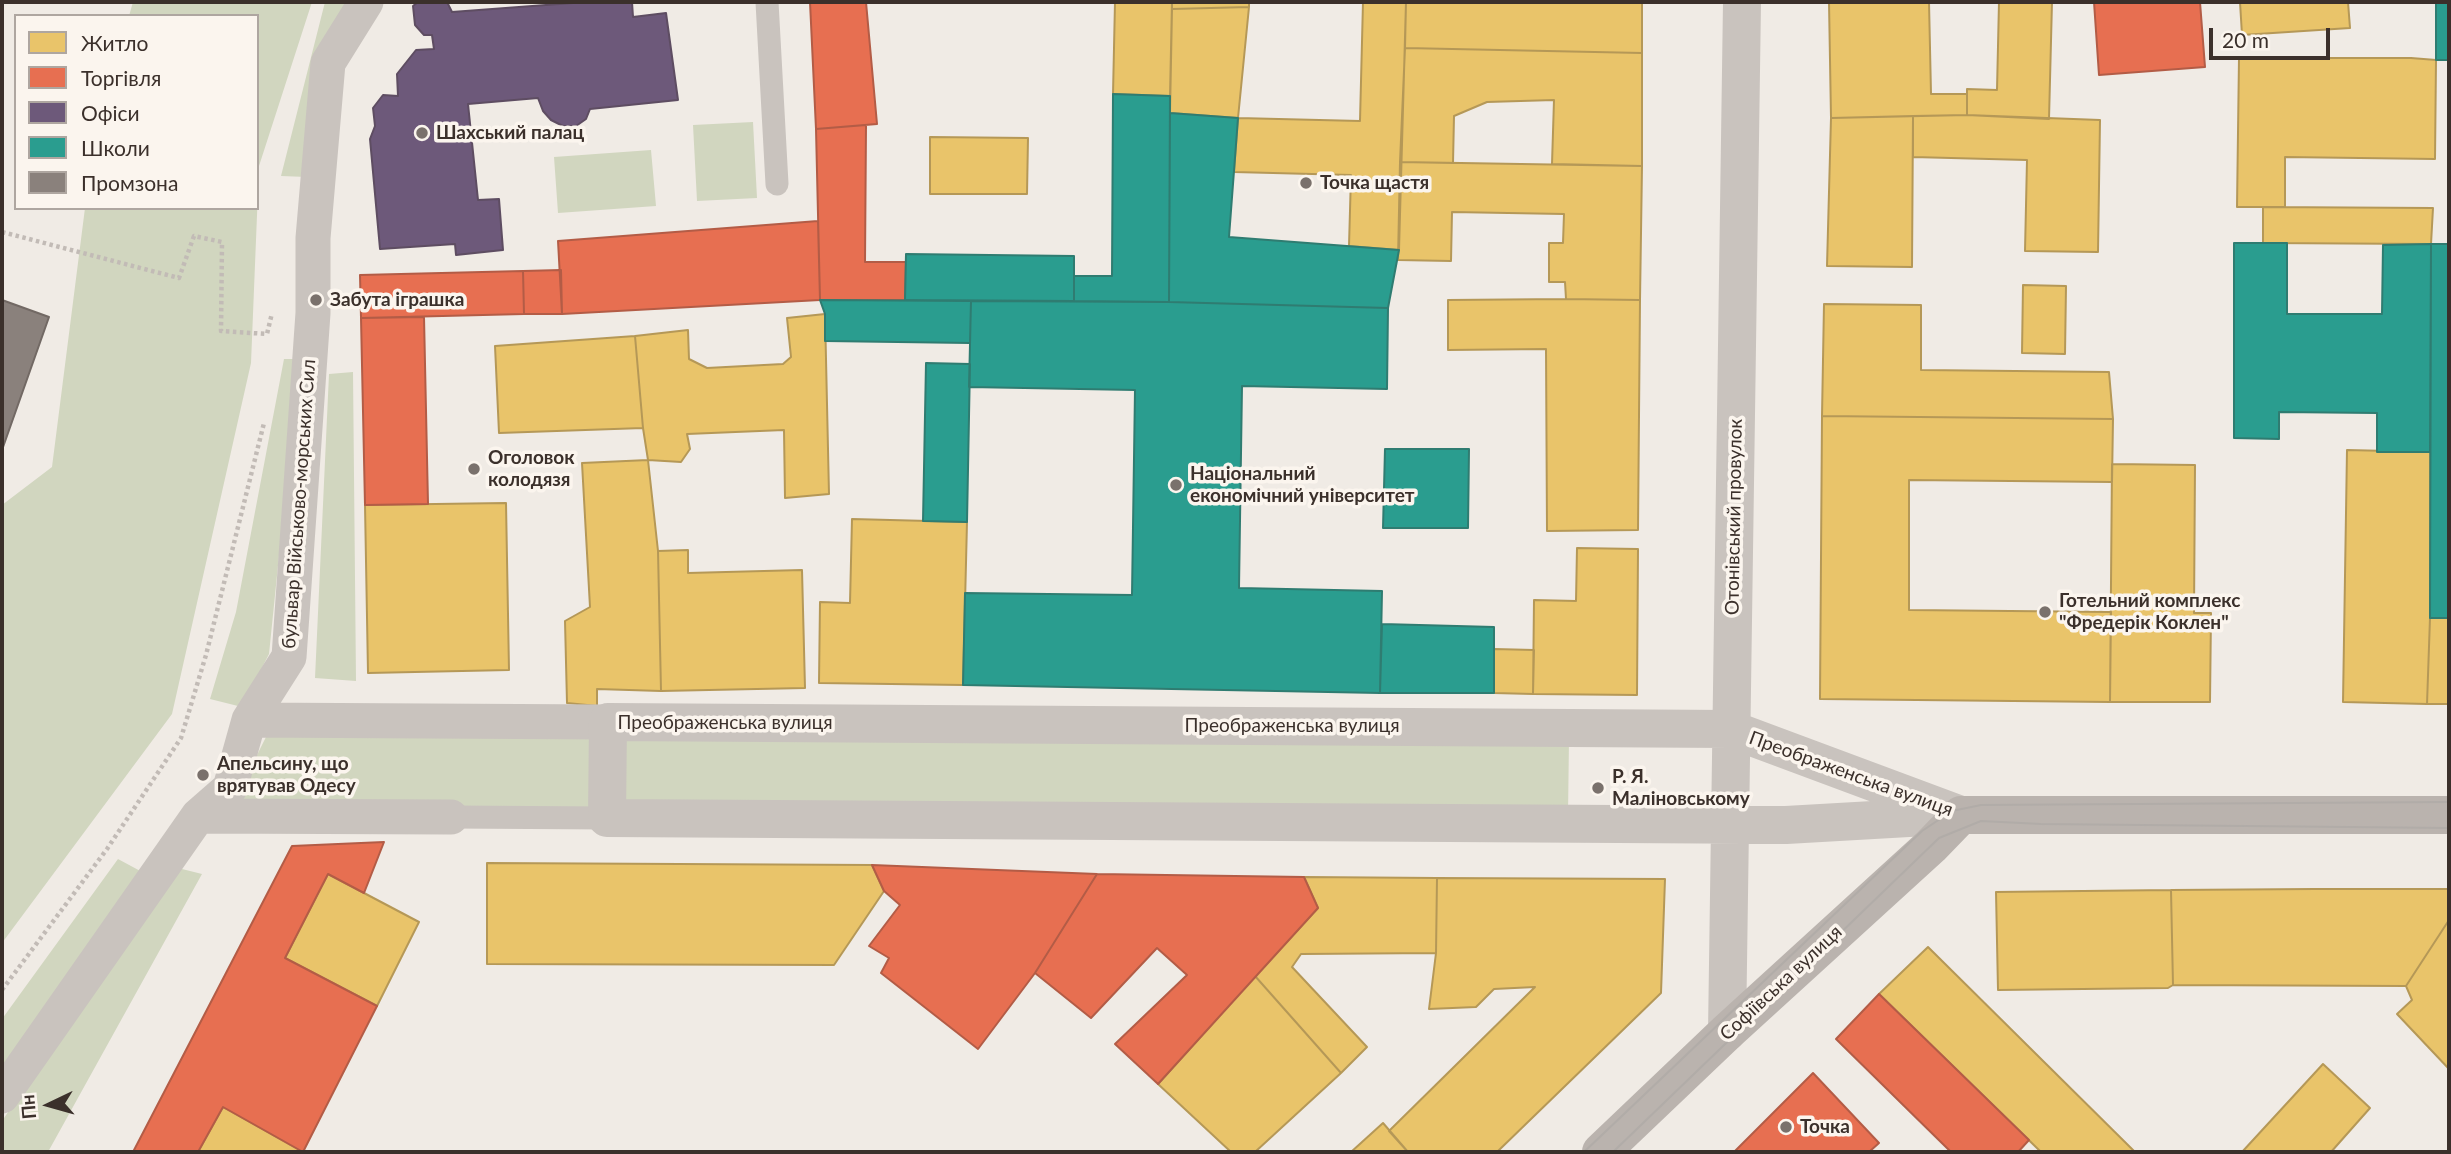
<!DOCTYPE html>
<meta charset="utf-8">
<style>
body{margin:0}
#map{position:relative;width:2451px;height:1154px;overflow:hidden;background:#f0ebe5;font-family:Lato,sans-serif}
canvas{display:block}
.frame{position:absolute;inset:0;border:4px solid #3b302b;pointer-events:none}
.legend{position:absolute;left:14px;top:14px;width:245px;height:196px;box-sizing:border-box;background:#fbf5ee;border:2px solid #aea6a0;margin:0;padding:9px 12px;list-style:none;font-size:21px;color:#3b302b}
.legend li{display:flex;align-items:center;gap:14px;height:35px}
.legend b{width:35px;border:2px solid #aea6a0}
.north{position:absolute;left:14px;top:1070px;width:70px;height:70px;-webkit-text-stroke:5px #fbf5ee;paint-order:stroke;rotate:265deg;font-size:19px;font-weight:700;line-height:28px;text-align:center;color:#3b302b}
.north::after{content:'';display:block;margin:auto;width:24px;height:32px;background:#3b302b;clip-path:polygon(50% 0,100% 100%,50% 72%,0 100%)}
.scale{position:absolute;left:2209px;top:28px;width:121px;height:32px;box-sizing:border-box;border:4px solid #3b302b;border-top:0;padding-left:9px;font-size:21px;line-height:24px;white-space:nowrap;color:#3b302b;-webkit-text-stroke:5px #fbf5ee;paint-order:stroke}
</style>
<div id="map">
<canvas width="2451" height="1154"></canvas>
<div class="frame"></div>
<ul class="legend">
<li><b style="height:19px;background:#e9c46a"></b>Житло</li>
<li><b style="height:19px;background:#e76f51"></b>Торгівля</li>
<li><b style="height:19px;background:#6d597a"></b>Офіси</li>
<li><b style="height:19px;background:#2a9d8f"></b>Школи</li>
<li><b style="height:19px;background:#8a817c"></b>Промзона</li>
</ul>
<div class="north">Пн</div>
<div class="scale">20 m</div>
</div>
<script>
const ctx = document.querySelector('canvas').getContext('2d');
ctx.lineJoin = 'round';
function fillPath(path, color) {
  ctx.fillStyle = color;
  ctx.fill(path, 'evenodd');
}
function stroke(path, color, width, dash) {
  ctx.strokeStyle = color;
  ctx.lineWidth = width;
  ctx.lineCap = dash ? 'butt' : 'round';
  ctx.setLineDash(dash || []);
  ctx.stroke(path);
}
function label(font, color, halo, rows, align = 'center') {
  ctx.font = font + ' Lato,sans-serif';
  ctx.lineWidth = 7;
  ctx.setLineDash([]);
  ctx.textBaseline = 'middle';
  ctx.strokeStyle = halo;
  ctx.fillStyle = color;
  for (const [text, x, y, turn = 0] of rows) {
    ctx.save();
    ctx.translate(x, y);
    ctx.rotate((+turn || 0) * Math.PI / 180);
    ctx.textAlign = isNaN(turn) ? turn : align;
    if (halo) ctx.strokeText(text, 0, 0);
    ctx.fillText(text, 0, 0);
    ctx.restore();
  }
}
fillPath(new Path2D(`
 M133 2H312L259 166 251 363 172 714 2 943V505L52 467 85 208H257V16H129Z
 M325 2H348L307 177 281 176Z
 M753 122 757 198 697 201 693 125Z
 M651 150 656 206 558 213 554 157Z
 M284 359H299L269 654 242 707 210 699 236 612Z
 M353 372 356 681 315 678 329 374Z
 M271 727 599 735 598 811 231 807Z
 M617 735 1569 739 1568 815 617 808Z
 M118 859 144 873 2 1079V1019Z
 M174 867 202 874 48 1152H2V1121Z`), '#d1d6bf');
const homes = new Path2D(`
 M1115 2H1172L1170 96 1113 94Z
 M1172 2H1249V7L1172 9Z
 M1363 2H1406L1399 250 1349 246 1351 175 1234 172 1238 118 1360 121Z
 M1406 2H1642V53L1405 48Z
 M1829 2H1929L1931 94H1967V115L1831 118Z
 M1999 2H2052L2049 119 1967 115V89L1997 90Z
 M2240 2H2348L2350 28 2242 35Z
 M1249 7 1238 118 1170 113 1172 9Z
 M1405 48 1642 53V166L1552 164 1554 100 1487 102 1454 116 1453 163 1400 162Z
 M2239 58H2411L2436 60 2435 159 2285 157V207H2237Z
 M1967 115 2100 120 2098 252 2025 251 2027 160 1913 157V116Z
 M1913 116 1912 267 1827 266 1831 118Z
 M930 137 1028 138 1027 194H930Z
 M1400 162 1642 166 1640 300 1566 299 1565 282H1549V243H1563L1564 214 1452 212 1451 261 1398 260Z
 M2263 207 2433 208 2431 244 2263 243Z
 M2023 285 2066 286 2065 354 2022 353Z
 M1566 299 1640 300 1638 530 1547 531 1546 349 1448 350V300Z
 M1824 304 1921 305V370L2109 372 2113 419 1822 416Z
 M825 314 829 494 785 498 784 430 687 434 690 449 681 462 648 460 643 428 635 336 688 330 689 359 707 368 783 364 791 357 787 318Z
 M635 336 643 428 499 433 495 346Z
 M1822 416 2113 419 2112 482 1909 480V610L2111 612 2110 702 1820 699Z
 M2347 450 2430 452V618L2427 704 2343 702Z
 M648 460 658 551 661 691 597 689V706L567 703 565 621 590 607 582 463Z
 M2112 464 2195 465 2194 613H2211L2210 702H2110Z
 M506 503 509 670 368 673 365 505Z
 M852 519 967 522 963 685 819 683 820 602 850 603Z
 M1577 548 1638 549 1637 695 1533 694 1534 600 1576 601Z
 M688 550V573L802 570 805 688 661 691 658 551Z
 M2430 618H2449V704H2427Z
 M1494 649 1534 650 1533 694 1494 693Z
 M487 863 872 865 884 891 834 965 487 964Z
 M328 874 419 922 377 1006 285 958Z
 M1304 877 1437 878 1436 953 1301 954 1292 967 1367 1047 1341 1073 1255 976 1318 908Z
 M1437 878 1665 879 1661 993 1497 1152H1408L1389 1131 1535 987 1494 989 1476 1007 1429 1009 1436 953Z
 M2315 889H2449V920L2406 986 2173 985 2171 890Z
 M2171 890 2173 985 2168 988 1998 990 1996 892Z
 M2449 920V1069L2397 1014 2412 1000 2406 986Z
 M1928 947 2135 1152H2041L1879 994Z
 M1255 976 1341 1073 1255 1152H1231L1158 1084Z
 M2323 1064 2370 1108 2331 1152H2242Z
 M223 1107 303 1152H198Z
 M1383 1123 1408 1152H1351Z`);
fillPath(homes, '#e9c46a');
stroke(homes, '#b59857', 2);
const shops = new Path2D(`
 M810 2H866L877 124 816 129Z
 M2094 2H2200L2205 67 2099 75Z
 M866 125 865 262H906L905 300H820L816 129Z
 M818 221 820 300 562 314 558 241Z
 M561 270 562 314H524L523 271Z
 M523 271 524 314 361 318 360 275Z
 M424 317 428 504 365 505 361 318Z
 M384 842 364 893 328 874 285 958 377 1006 303 1152 223 1107 198 1152H133L292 846Z
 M872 865 1097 874 1035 973 978 1049 881 973 889 958 869 946 900 905 884 891Z
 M1097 874 1304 877 1318 908 1158 1084 1115 1044 1187 975 1157 948 1091 1018 1035 973Z
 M1879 994 2029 1140 2018 1152H1951L1836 1039Z
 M1813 1073 1879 1143 1869 1152H1734Z`);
fillPath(shops, '#e76f51');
stroke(shops, '#b35c46', 2);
const offices = new Path2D(`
 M418 2H447L452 12 586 2H632L633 17 666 13 678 100 590 109 586 119 576 126H563L551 120 543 111 538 98 468 104 478 200 499 199 503 250 456 255 455 244 380 249 370 139 375 126 373 108 383 95 398 96 397 74 416 50 434 49 432 35H424L415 25 413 6Z`);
fillPath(offices, '#6d597a');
stroke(offices, '#5e4d62', 2);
const schools = new Path2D(`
 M2436 2H2449V60H2436Z
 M1113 94 1170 96 1169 302 1074 301V276H1112Z
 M1170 113 1238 118 1229 237 1399 250 1388 308 1169 302Z
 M2234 243H2287V314H2382L2383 245 2431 244 2430 452H2377V413L2279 412V439L2234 438Z
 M2431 244H2449V618H2430Z
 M906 254 1074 256V301L905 300Z
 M820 300 971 301 970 343 825 341V314Z
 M971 301 1169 302 1388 308 1387 389 1242 386 1239 588 1382 591 1380 693 963 685 965 593 1132 595 1135 390 969 387Z
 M926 363 970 364 967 522 923 521Z
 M1385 449H1469L1468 528H1383Z
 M1382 624 1494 627V693H1380Z`);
fillPath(schools, '#2a9d8f');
stroke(schools, '#2f7c71', 2);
const industry = new Path2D(`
 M2 300 49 317 2 450Z`);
fillPath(industry, '#8a817c');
stroke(industry, '#726964', 2);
stroke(new Path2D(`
 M2 232 179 278 194 236 222 242 221 331 267 334 272 313
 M2 990 107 849 181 738 206 655 264 423`), '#c2bbb6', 4.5, [3.5, 3.5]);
stroke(new Path2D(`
 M767 2 777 184
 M451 817 607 818`), '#c9c3be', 23);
stroke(new Path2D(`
 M249 720 608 722
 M198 816 451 817
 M2 1096 198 816 230 788 249 720 289 657 313 313V238L328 63 366 2`), '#c9c3be', 35);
stroke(new Path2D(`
 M608 722 1730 729 1961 815 1786 825 607 818Z
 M1727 1032 1742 2`), '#c9c3be', 38);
stroke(new Path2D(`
 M1601 1152 1727 1032 1931 846 1961 815H2449`), '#bab3ae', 38);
stroke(new Path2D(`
 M1584 1152 1922 831 1952 811 1981 805 2449 802
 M1613 1152 1939 838 1981 821 2041 824 2449 828`), '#b1aca8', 2);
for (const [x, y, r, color] of [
 [422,133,7,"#7a716c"],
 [1306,183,7,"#7a716c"],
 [316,300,7,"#7a716c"],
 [474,469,7,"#7a716c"],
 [1176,485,7,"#7a716c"],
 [2045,612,7,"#7a716c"],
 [203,775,7,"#7a716c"],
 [1598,788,7,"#7a716c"],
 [1786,1127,7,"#7a716c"]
]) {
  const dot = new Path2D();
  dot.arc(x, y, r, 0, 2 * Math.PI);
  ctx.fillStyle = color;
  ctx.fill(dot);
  stroke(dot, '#fbf5ee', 2.5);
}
label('bold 19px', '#3b302b', '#fbf5ee', [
 ["Шахський палац",436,133],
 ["Точка щастя",1320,183],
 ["Забута іграшка",330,300],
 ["Оголовок",488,458],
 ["колодязя",488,480],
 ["Національний",1190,474],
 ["економічний університет",1190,496],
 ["Готельний комплекс",2059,601],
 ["\"Фредерік Коклен\"",2059,623],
 ["Апельсину, що",217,764],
 ["врятував Одесу",217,786],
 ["Р. Я.",1612,777],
 ["Маліновському",1612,799],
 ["Точка",1800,1127]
], 'left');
label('19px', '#3b302b', '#fbf5ee', [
 ["бульвар Військово-морських Сил",299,504,-86],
 ["Отонівський провулок",1734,517,-89],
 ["Преображенська вулиця",725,723],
 ["Преображенська вулиця",1292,726],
 ["Преображенська вулиця",1851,774,20],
 ["Софіївська вулиця",1781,983,-43]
]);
</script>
